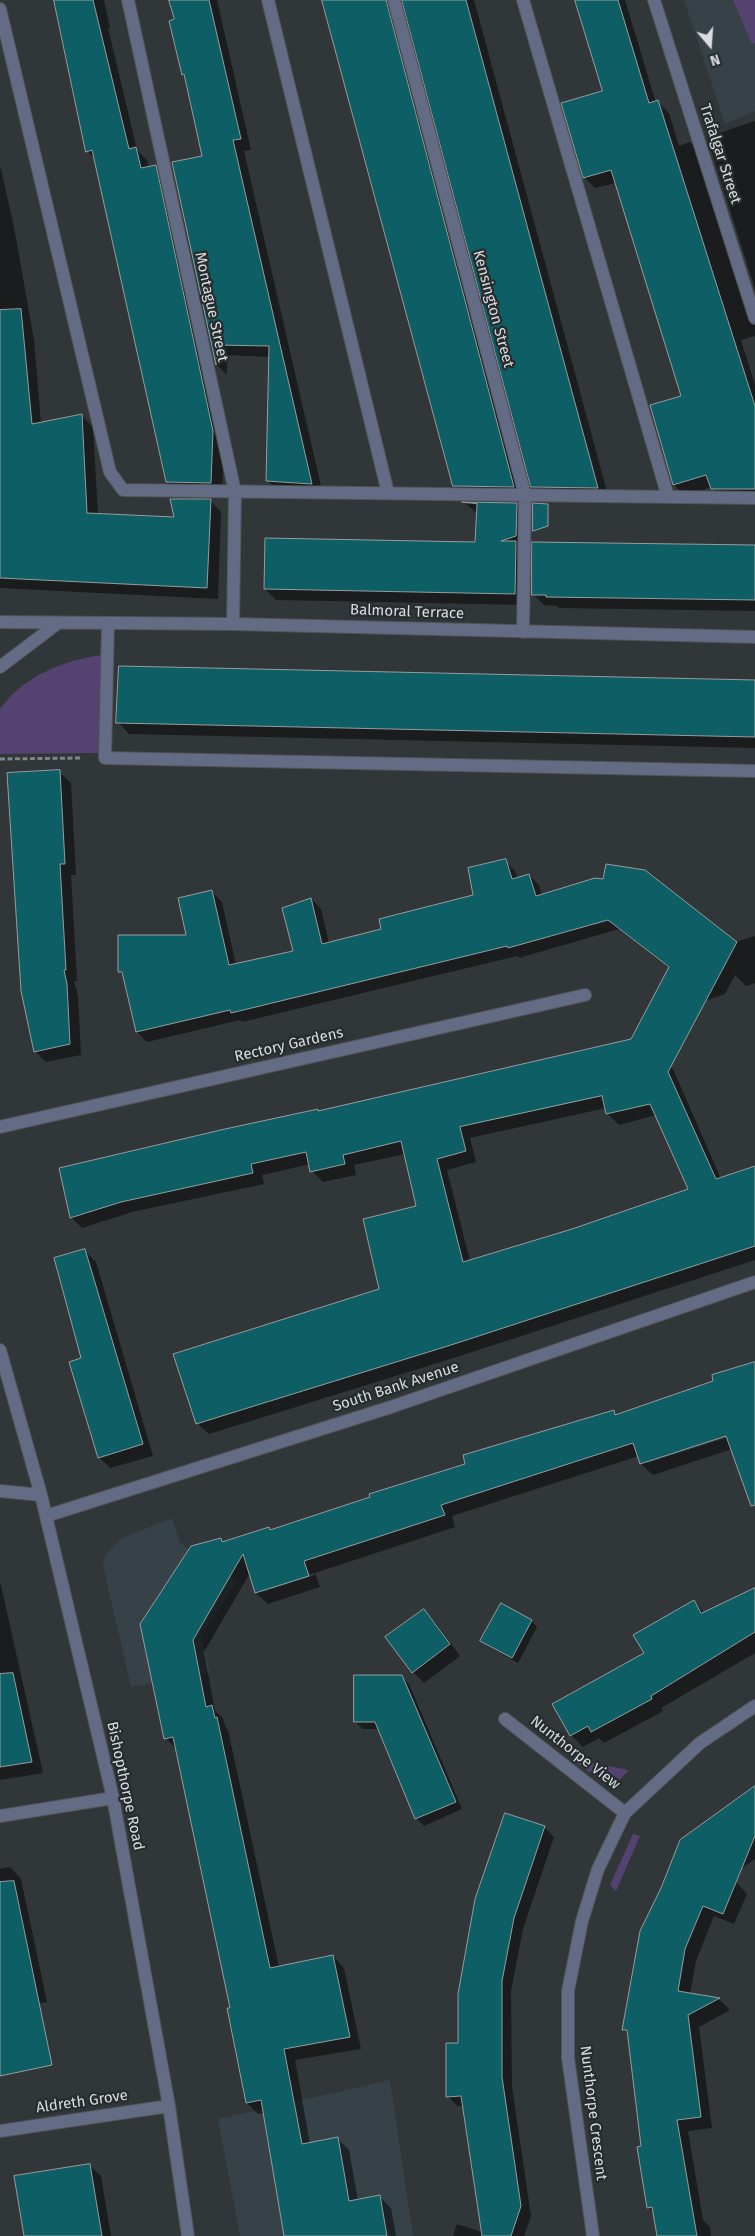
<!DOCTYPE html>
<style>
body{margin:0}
#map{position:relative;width:755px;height:2236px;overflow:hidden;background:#313639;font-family:"Fira Sans",sans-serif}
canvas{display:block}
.north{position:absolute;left:685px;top:20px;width:50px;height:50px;-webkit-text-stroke:4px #272c2e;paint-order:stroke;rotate:162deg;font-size:14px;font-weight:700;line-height:20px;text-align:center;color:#dadddf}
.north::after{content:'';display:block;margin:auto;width:18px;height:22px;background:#dadddf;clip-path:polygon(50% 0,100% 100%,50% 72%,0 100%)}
</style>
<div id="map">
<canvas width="755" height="2236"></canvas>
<div class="north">N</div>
</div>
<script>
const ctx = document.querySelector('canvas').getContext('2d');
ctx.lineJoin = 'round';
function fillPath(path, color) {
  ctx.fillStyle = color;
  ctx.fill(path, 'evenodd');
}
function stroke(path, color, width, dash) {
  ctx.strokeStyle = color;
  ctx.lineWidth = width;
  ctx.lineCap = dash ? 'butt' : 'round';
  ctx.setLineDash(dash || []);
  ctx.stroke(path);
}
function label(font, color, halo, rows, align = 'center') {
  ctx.font = font + ' "Fira Sans",sans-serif';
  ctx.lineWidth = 4.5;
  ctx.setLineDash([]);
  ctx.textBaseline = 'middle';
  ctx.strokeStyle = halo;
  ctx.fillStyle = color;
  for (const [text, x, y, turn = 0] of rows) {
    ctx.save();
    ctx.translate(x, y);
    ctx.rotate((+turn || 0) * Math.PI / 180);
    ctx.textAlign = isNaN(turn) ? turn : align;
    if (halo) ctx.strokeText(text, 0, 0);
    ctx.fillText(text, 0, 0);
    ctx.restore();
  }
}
fillPath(new Path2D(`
 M684 0H755V111L725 124Z
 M172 1518 180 1543 238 1581 201 1635 210 1673 131 1687 103 1566 105 1555 122 1538Z
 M390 2080 413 2236H240L218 2119Z`), '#374148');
fillPath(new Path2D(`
 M733 0H755V43L752 44Z
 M101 655 99 753 0 754V709C24 676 62 661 101 655Z
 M571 1759 629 1770 612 1788Z
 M633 1834 640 1836 616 1891 610 1885Z`), '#544370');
fillPath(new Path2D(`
 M55 0H104L110 28H108L137 150 147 160 149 168 155 167 166 178 224 443 222 494 178 493 167 482 95 159 87 151Z
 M170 0H217L251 150 244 151 323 495 279 492 267 480 270 357 227 355V375L217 365 173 163 203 157 186 77 183 74Z
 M324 0H474L609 499 544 498 532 486 404 3 399 6 525 498 466 497 455 485Z
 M576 0H625L656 103 658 102 669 113 679 146 690 142 701 153 755 321V336L741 340 755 385V499L723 500 711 487 685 496 674 485 651 406 683 396 616 183 595 188 584 177 604 92Z
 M755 121V289L707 137Z
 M0 165 14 227 34 340 41 423 82 416 93 427 98 515 175 518 210 500 221 512 218 599 0 588Z
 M466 504H516L528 516 526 605 276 600 265 589 476 544 478 514Z
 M755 546V611L559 608 557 606 544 605 533 594Z
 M755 681V748L129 734 118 722Z
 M59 772 71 783 76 875H71L77 981H74L78 996 81 1055 46 1062 35 1051Z
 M505 861 515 871 518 878 529 875 539 885 542 896 736 942 755 936V983L746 986 735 975 725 994 659 1016 670 969 619 929 519 958 517 956 242 1022 240 1020 147 1042 137 1032 124 977 119 971 188 936 212 892 222 902 236 965 294 952 311 899 321 909 329 943 382 930 475 896Z
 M661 1058 673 1069 721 1179 755 1167V1260L463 1355 209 1434 197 1423 381 1290 418 1207 405 1154 354 1165 356 1175 323 1182 312 1171 310 1164 262 1175 264 1184 132 1212 82 1228 71 1217 318 1110 320 1112 503 1068 505 1070ZM606 1108 607 1113 619 1125 656 1115 689 1190 573 1230 470 1261 447 1170 476 1162 470 1138Z
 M85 1251 96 1262 153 1456 110 1468 99 1457 83 1359Z
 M755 1363V1484L732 1449 653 1475 641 1464 639 1456 452 1516 455 1527 315 1573 320 1587 268 1604 256 1593 250 1573 204 1652 215 1711 223 1718 225 1726 228 1730 279 1967 333 1956 344 1968 361 2049 295 2060 310 2144 338 2139 349 2150 358 2201 380 2197 391 2208 396 2236H286L265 2113 258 2114 247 2103 232 2009 177 1750 166 1738 220 1539 224 1543 269 1528 272 1531 467 1465 613 1412 617 1416 715 1382ZM732 1433V1436L647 1463V1461ZM314 1573 315 1575 262 1592V1590Z
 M0 1581 43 1773 0 1780Z
 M755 1589V1653L661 1708 663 1711 604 1743 599 1738 583 1747 571 1735 554 1705 645 1654 694 1602 705 1613Z
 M501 1605 532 1621 537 1627 518 1663 488 1646 482 1641Z
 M424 1610 435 1622 460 1656 424 1683 413 1672Z
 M401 1676 409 1684 462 1809 424 1826 416 1818 379 1729H363L355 1722Z
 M755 1788V1859L727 1879 736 1882 747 1894 734 1924 714 1916 696 1961 690 1994 719 1999 730 2010 699 2027 712 2128 688 2131 703 2220 710 2227 711 2236H661L655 2213 648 2207 628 2034 624 2029Z
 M544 1827 554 1837 523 1929 511 1991 512 2087 531 2216 524 2236H453L457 2224 482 2232 464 2106H457L448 2096 460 2044Z
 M10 1867 21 1879 47 2002 0 2009V1869Z
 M89 2165 101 2176 111 2236H25Z`), '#0007');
const building = new Path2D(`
 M54 0H93L129 149 136 147 141 168 156 165 213 431 211 483 166 482 92 150 86 152Z
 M169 0H209L241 139 233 140 312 484 266 481 269 346 217 345 216 365 172 162 202 156 184 74 182 75 169 21 174 19Z
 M322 0H386L514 487 453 486Z
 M402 0H466L598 488 531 487Z
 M575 0H618L649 103 658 100 755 406V489H711L706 475 673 485 650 405 681 396 611 170 583 178 561 103 602 91Z
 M21 309 32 424 82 414 87 513 174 517 170 499H211L207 588 0 578V310Z
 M462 502 517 503 516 536 501 541H516L515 594 264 589 265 538 475 542 477 504Z
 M533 503 548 504V526L533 531Z
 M532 542 755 545V600L546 597V595H532Z
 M119 666 755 680V737L116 723Z
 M60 770 65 864H60L66 970H64L67 984 70 1044 34 1052 21 991 7 773Z
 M506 859 512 879 529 874 536 896 595 878 603 879 606 864 645 870 737 942 668 1072 716 1179 755 1166V1246L451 1345 196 1424 173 1354 379 1289 363 1219 416 1206 401 1141 343 1155 345 1164 310 1172 306 1152 251 1164 253 1173 121 1202 70 1218 59 1168 225 1129 318 1109V1111L631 1039 669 967 608 920 508 948 507 946 231 1013 230 1010 136 1032 122 972H118V935H186L178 898 212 890 229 965 293 951 282 908 311 898 322 944 381 929 379 919 473 895 468 868ZM602 1096 606 1114 650 1104 688 1189 572 1229 463 1262 437 1159 466 1151 460 1127Z
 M85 1249 143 1444 98 1458 69 1362 81 1358 54 1258Z
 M755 1362V1505L751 1506 726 1436 640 1464 633 1443 441 1505 445 1515 304 1561 309 1576 255 1593 243 1554 193 1640 206 1707 212 1705 215 1718 217 1717 270 1968 333 1955 350 2037 284 2049 302 2144 338 2137 349 2201 380 2195 387 2236H284L261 2100 246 2103 227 2008H230L173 1737 164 1739 140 1624 191 1546 221 1538 222 1542 269 1527 270 1530 370 1497 369 1494 465 1464 463 1455 614 1410 615 1415 713 1381 712 1375Z
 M755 1588V1632L651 1696 652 1699 591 1732 588 1726 570 1736 552 1704 644 1653 633 1635 694 1600 701 1613Z
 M501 1603 532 1620 512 1658 480 1641Z
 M424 1609 450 1644 412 1673 385 1637Z
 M13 1673 32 1762 0 1767V1674Z
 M354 1675H402L456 1802 415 1819 375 1722H354Z
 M755 1786V1836L723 1914 703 1906 685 1949 678 1991 720 1998 688 2015 701 2117 677 2120 697 2236H657L652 2207 647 2208 637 2147 641 2146 627 2030H622L640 1931 661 1888 680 1840Z
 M505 1813 545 1826 514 1918 502 1981V2077L521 2206 511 2236H482L461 2096 446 2097V2043H458V1994L475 1899Z
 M14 1881 52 2065 0 2076V1882Z
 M90 2164 102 2236H24L14 2176Z`);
fillPath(building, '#0e5e66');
stroke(building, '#969d9d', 1);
const minor = new Path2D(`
 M128 0 235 492 233 624
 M268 0 388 493
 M394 0 525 495 523 632
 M523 0 668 497
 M654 0 755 318
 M0 9 110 472 123 490 755 498
 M0 622 233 624 755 637
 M108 623 105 758 755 771
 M0 667 58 623
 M0 1127 585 995
 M0 1350 41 1495 113 1798 169 2106 188 2236
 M0 1491 41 1495
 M46 1516 391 1407 755 1282
 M505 1719 625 1813
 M0 1816 113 1798
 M0 2131 169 2106
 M593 2236 568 2058V1991L582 1921 598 1869 625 1813 700 1743 755 1706`);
stroke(minor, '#4f5457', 14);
stroke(new Path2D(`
 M0 759 80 758`), '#818587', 3, [5, 2.5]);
stroke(minor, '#636c84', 12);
label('15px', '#dadddf', '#272c2e', [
 ["Trafalgar Street",720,154,72],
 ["Montague Street",211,307,78],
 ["Kensington Street",493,309,75],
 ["Balmoral Terrace",407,612,2],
 ["Rectory Gardens",289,1045,-13],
 ["South Bank Avenue",396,1387,-18],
 ["Nunthorpe View",575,1753,38],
 ["Bishopthorpe Road",125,1786,78],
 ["Aldreth Grove",82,2102,-8],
 ["Nunthorpe Crescent",593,2113,83]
]);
</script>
